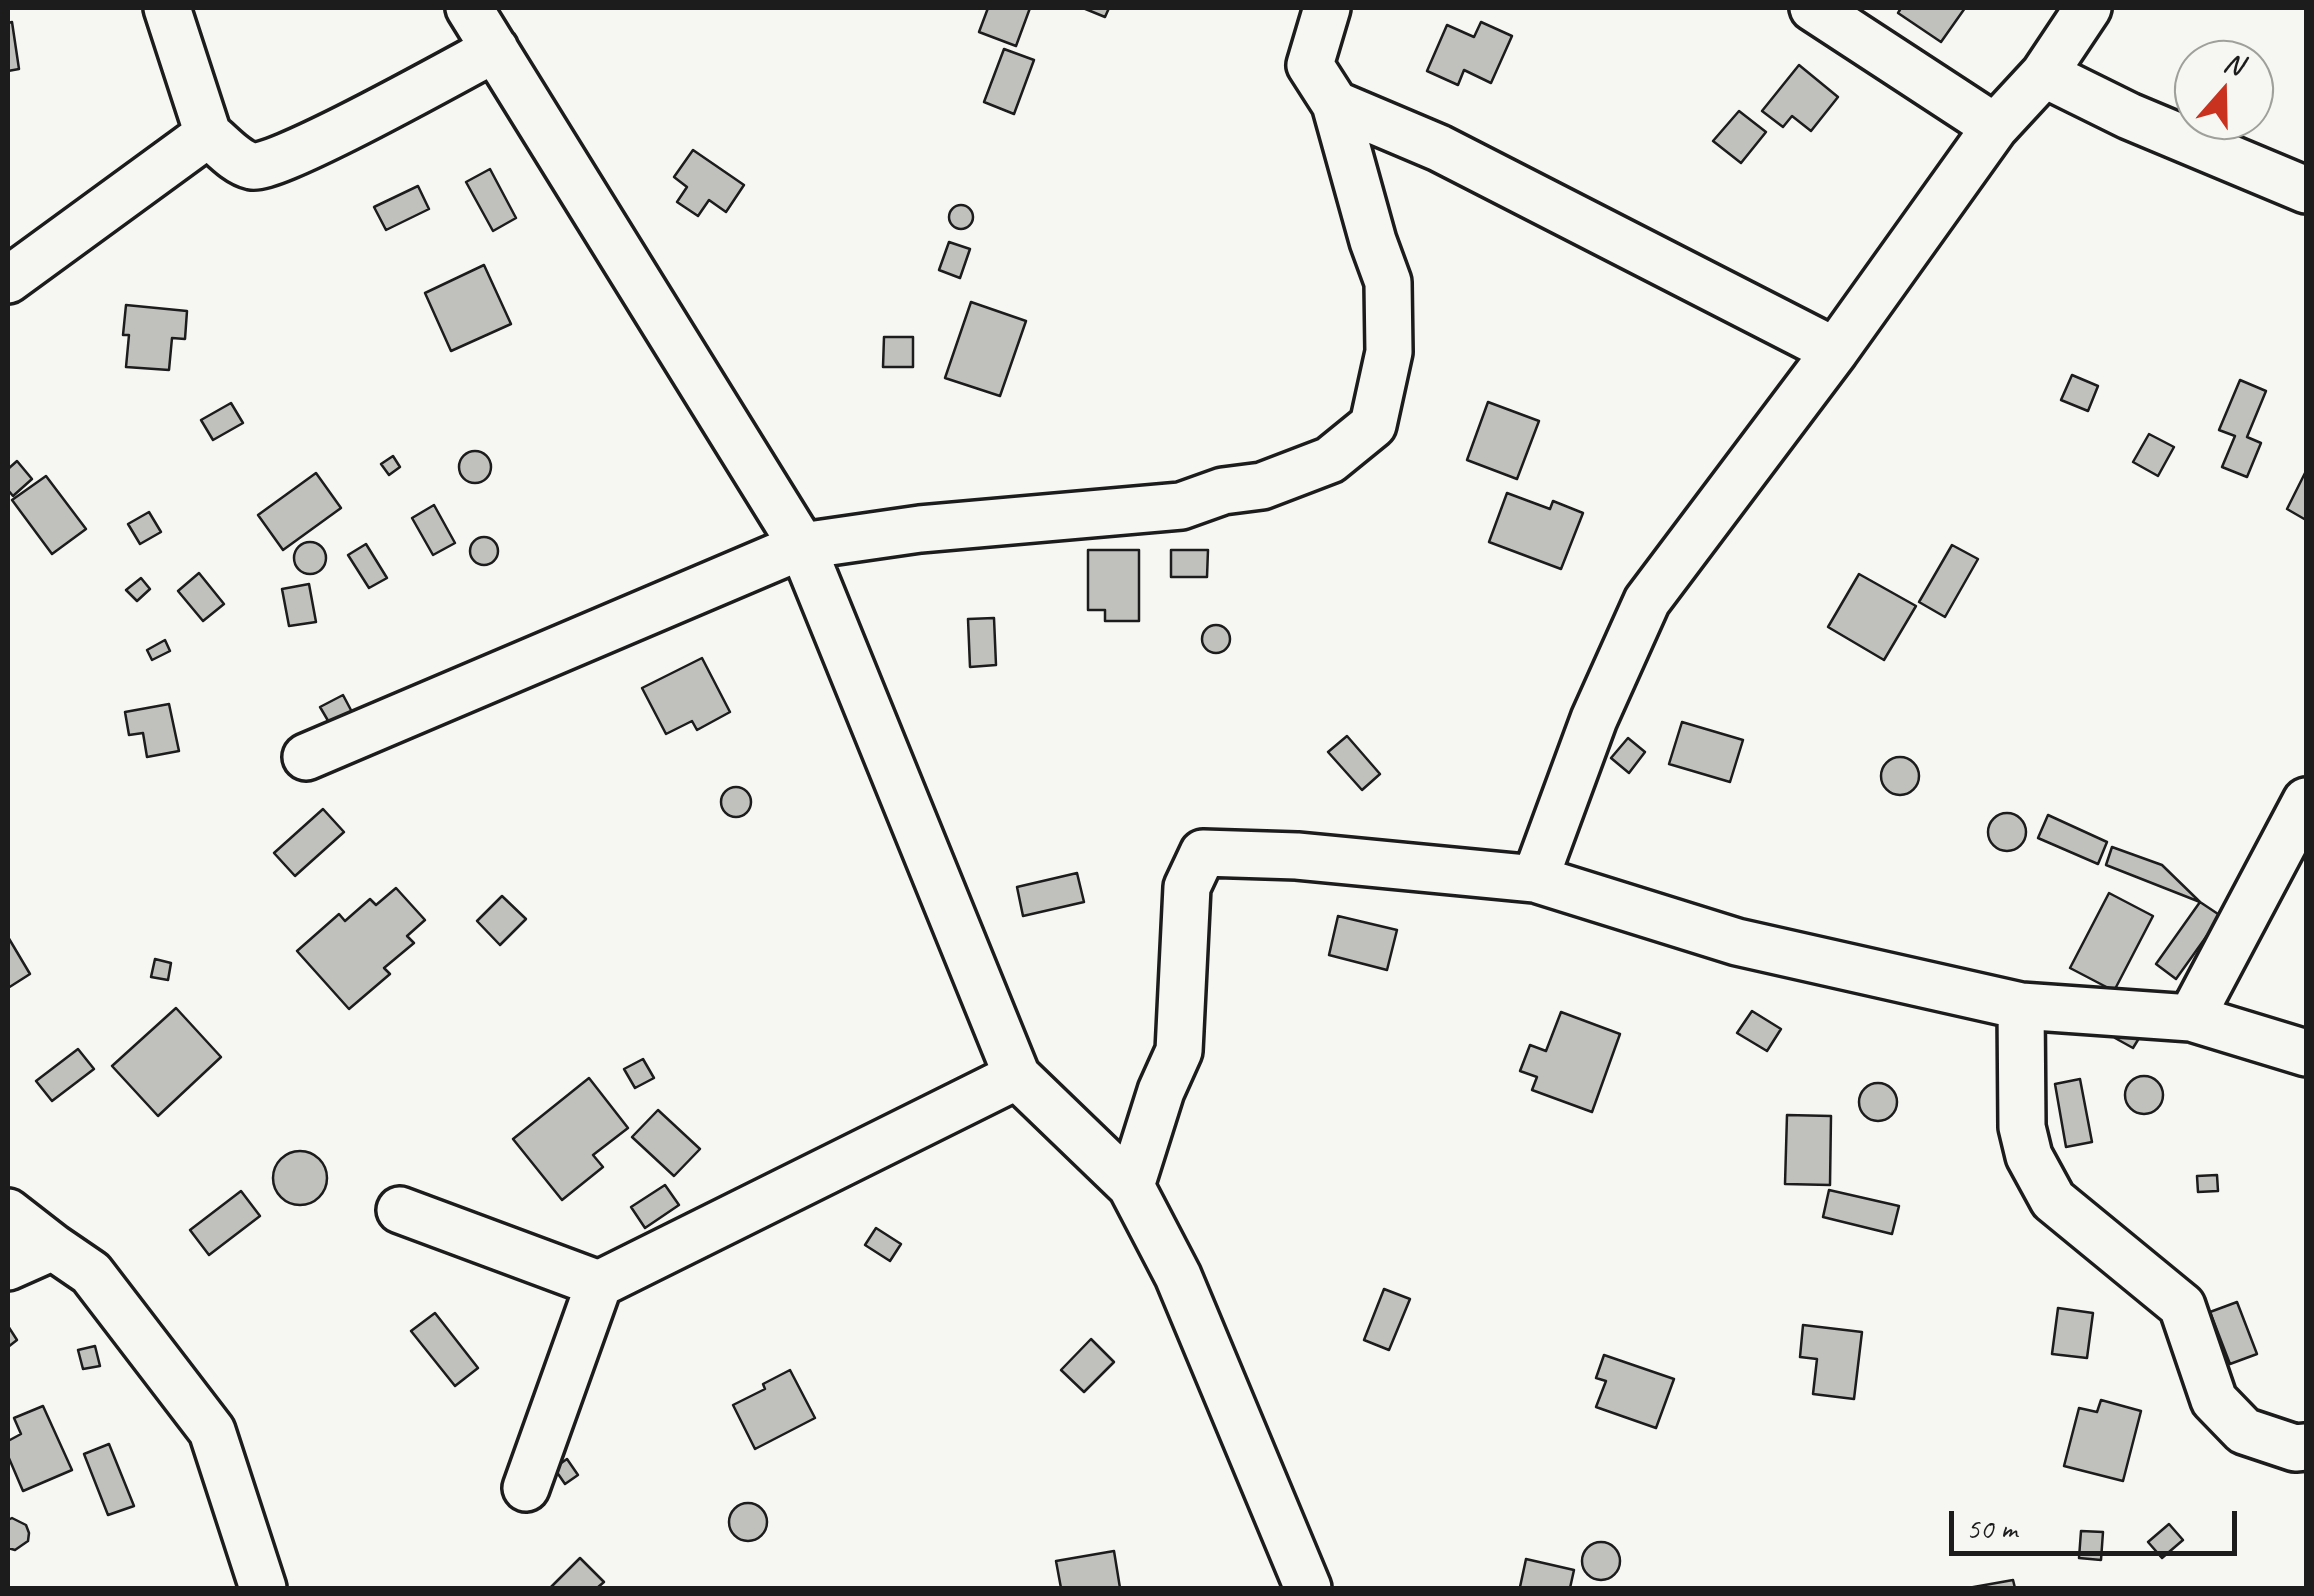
<!DOCTYPE html>
<style>
body{margin:0}
#map{position:relative;width:2314px;height:1596px;overflow:hidden;background:#f6f6f2;font-family:Caveat,sans-serif}
canvas{display:block}
.frame{position:absolute;inset:0;border:10px solid #1c1c1c;pointer-events:none}
.north{position:absolute;left:2174px;top:40px;width:100px;height:100px;box-sizing:border-box;background:#f6f6f2;border:2px solid #9f9f9c;border-radius:50%;rotate:20deg;font-size:28px;font-weight:700;line-height:40px;text-align:center;color:#1c1c1c}
.north::after{content:'';display:block;margin:auto;width:35px;height:45px;background:#c8321e;clip-path:polygon(50% 0,100% 100%,50% 72%,0 100%)}
.scale{position:absolute;left:1949px;top:1511px;width:288px;height:45px;box-sizing:border-box;border:5px solid #1c1c1c;border-top:0;padding-left:12px;font-size:30px;line-height:35px;white-space:nowrap;color:#1c1c1c;-webkit-text-stroke:8px #f6f6f2;paint-order:stroke}
</style>
<div id="map">
<canvas width="2314" height="1596"></canvas>
<div class="frame"></div>
<div class="north">N</div>
<div class="scale">50 m</div>
</div>
<script>
const ctx = document.querySelector('canvas').getContext('2d');
ctx.lineJoin = 'round';
function fillPath(path, color) {
  ctx.fillStyle = color;
  ctx.fill(path, 'evenodd');
}
function stroke(path, color, width, dash) {
  ctx.strokeStyle = color;
  ctx.lineWidth = width;
  ctx.lineCap = dash ? 'butt' : 'round';
  ctx.setLineDash(dash || []);
  ctx.stroke(path);
}
const building = new Path2D(`
 M988 8H1030L1016 46 979 32Z
 M1083 8H1109L1105 17Z
 M1901 8H1965L1941 42 1898 13Z
 M12 22 19 69 8 71V23Z
 M1481 22 1512 36 1491 83 1464 70 1458 85 1427 71 1447 25 1474 37Z
 M1004 49 1034 60 1014 114 984 102Z
 M1799 65 1838 97 1811 131 1792 116 1783 127 1762 111Z
 M1739 111 1766 132 1741 163 1713 141Z
 M693 150 744 185 726 212 709 200 698 216 677 202 687 187 674 177Z
 M490 169 516 218 493 231 466 182Z
 M418 186 429 209 386 230 374 207Z
 M949 217a12 12 0 1 1 24 0a12 12 0 1 1-24 0Z
 M949 242 970 249 960 278 939 270Z
 M484 265 511 324 451 351 425 293Z
 M971 302 1026 321 1000 396 945 378Z
 M126 305 187 311 185 339 172 338 169 370 126 367 129 335H123Z
 M884 337H913V367H883Z
 M2072 375 2098 386 2088 411 2061 400Z
 M2240 380 2266 391 2247 437 2261 443 2247 477 2222 467 2235 436 2219 430Z
 M1488 402 1539 421 1517 479 1467 460Z
 M231 403 243 423 213 440 201 420Z
 M2149 434 2174 447 2158 476 2133 462Z
 M459 467a16 16 0 1 1 32 0a16 16 0 1 1-32 0Z
 M393 456 400 467 389 475 381 464Z
 M17 461 32 479 13 496 8 490V469Z
 M2306 471V520L2287 509Z
 M316 473 341 508 283 550 258 515Z
 M46 476 86 529 52 554 12 500Z
 M1507 493 1550 509 1553 501 1583 513 1561 569 1489 542Z
 M434 505 455 543 433 555 412 518Z
 M149 512 161 532 140 544 128 524Z
 M470 551a14 14 0 1 1 28 0a14 14 0 1 1-28 0Z
 M294 558a16 16 0 1 1 32 0a16 16 0 1 1-32 0Z
 M366 544 387 578 369 588 348 555Z
 M1952 545 1978 559 1945 617 1919 602Z
 M1088 550H1139V621H1105V610H1088Z
 M1171 550H1208L1207 577H1171Z
 M199 573 224 604 203 621 178 591Z
 M1859 574 1916 606 1884 660 1828 627Z
 M141 578 150 589 137 601 126 590Z
 M309 584 316 622 289 626 282 589Z
 M994 618 996 665 970 667 968 619Z
 M1202 639a14 14 0 1 1 28 0a14 14 0 1 1-28 0Z
 M165 640 170 651 152 660 147 650Z
 M702 658 730 712 697 730 692 721 666 734 642 688Z
 M343 695 352 712 330 724 320 707Z
 M169 704 179 751 147 757 143 733 129 735 125 712Z
 M1682 722 1743 740 1730 782 1669 764Z
 M1347 736 1380 774 1362 790 1328 752Z
 M1628 738 1645 752 1629 773 1611 758Z
 M1881 776a19 19 0 1 1 38 0a19 19 0 1 1-38 0Z
 M721 802a15 15 0 1 1 30 0a15 15 0 1 1-30 0Z
 M323 809 344 832 295 876 274 853Z
 M1988 832a19 19 0 1 1 38 0a19 19 0 1 1-38 0Z
 M2048 815 2107 842 2098 864 2038 838Z
 M2112 847 2162 865 2200 902 2106 865Z
 M1077 873 1084 902 1023 916 1017 887Z
 M396 888 425 920 407 936 414 943 384 968 390 974 349 1009 297 951 339 914 345 921 370 899 376 905Z
 M2109 893 2153 916 2114 991 2070 968Z
 M502 896 526 919 500 945 477 921Z
 M2200 902 2221 916 2176 979 2156 964Z
 M1338 916 1397 930 1387 970 1329 955Z
 M8 937 30 974 8 988Z
 M155 959 171 963 168 980 151 977Z
 M176 1008 221 1057 158 1116 112 1066Z
 M1752 1011 1781 1029 1767 1051 1737 1033Z
 M1561 1012 1620 1034 1592 1112 1532 1090 1537 1077 1520 1071 1530 1045 1546 1051Z
 M2126 1019 2144 1030 2133 1048 2115 1038Z
 M78 1049 94 1069 52 1101 36 1081Z
 M643 1059 654 1078 635 1088 624 1069Z
 M2125 1095a19 19 0 1 1 38 0a19 19 0 1 1-38 0Z
 M589 1078 628 1128 593 1155 603 1167 562 1200 513 1139Z
 M2080 1079 2092 1142 2066 1147 2055 1084Z
 M1859 1102a19 19 0 1 1 38 0a19 19 0 1 1-38 0Z
 M658 1110 700 1149 674 1176 632 1137Z
 M1787 1115 1831 1116 1830 1185 1785 1184Z
 M273 1178a27 27 0 1 1 54 0a27 27 0 1 1-54 0Z
 M2217 1175 2218 1191 2198 1192 2197 1176Z
 M665 1185 679 1205 645 1228 631 1207Z
 M1829 1190 1899 1206 1892 1234 1823 1217Z
 M241 1191 260 1216 209 1255 190 1230Z
 M876 1228 901 1244 890 1261 865 1245Z
 M1384 1289 1410 1299 1389 1350 1364 1340Z
 M2237 1302 2257 1354 2230 1364 2210 1312Z
 M2058 1308 2093 1313 2087 1358 2052 1354Z
 M435 1313 478 1368 455 1386 411 1331Z
 M1803 1325 1862 1332 1854 1399 1813 1394 1817 1359 1800 1357Z
 M8 1326 17 1340 8 1347Z
 M1091 1339 1114 1362 1084 1392 1061 1370Z
 M95 1346 100 1366 83 1369 78 1350Z
 M1604 1355 1674 1379 1656 1428 1596 1407 1606 1381 1596 1378Z
 M790 1370 815 1418 755 1449 733 1405 765 1389 763 1384Z
 M2101 1400 2141 1411 2123 1481 2064 1466 2079 1408 2097 1412Z
 M43 1406 72 1470 23 1491 8 1456V1441L21 1434 14 1418Z
 M109 1444 134 1506 108 1515 84 1454Z
 M567 1459 578 1475 565 1484 554 1468Z
 M729 1522a19 19 0 1 1 38 0a19 19 0 1 1-38 0Z
 M12 1518 26 1525 29 1533 28 1541 15 1550 8 1548V1520Z
 M2169 1524 2183 1540 2162 1558 2148 1542Z
 M2081 1531 2103 1532 2101 1560 2079 1558Z
 M1582 1561a19 19 0 1 1 38 0a19 19 0 1 1-38 0Z
 M1114 1551 1120 1588H1061L1056 1561Z
 M580 1558 604 1582 597 1588H550Z
 M1526 1559 1574 1570 1570 1588 1520 1587Z
 M2013 1580 2015 1588H1968Z`);
fillPath(building, '#c0c0bd');
stroke(building, '#1c1c1c', 2.5);
const street = new Path2D(`
 M167 8 208 134
 M469 8 802 546 1017 1076 1131 1186 1178 1276 1308 1588
 M1813 8 1995 127
 M2044 74 2129 116 2306 190
 M1335 104 1439 148 1835 351 1647 601 1594 719 1535 879
 M8 280 208 134C221 144 235 162 252 166 276 171 461 67 495 49
 M1835 351 1995 127 2044 74 2088 8
 M306 757 802 546 920 529 1181 506 1223 491 1262 486 1330 460 1373 425 1389 352 1388 282 1373 241 1335 104 1310 65 1327 8
 M2021 1006 2022 1127 2029 1156 2053 1200 2182 1306 2214 1400 2244 1431 2295 1448 2306 1447
 M2191 1018 2306 1053
 M1131 1186 1161 1091 1179 1051 1187 887 1203 853 1297 856 1535 879 1737 942 2021 1006 2191 1018 2306 801
 M400 1210 599 1284 1017 1076
 M8 1212 53 1247
 M8 1267 53 1247 91 1273 212 1431 263 1588
 M526 1488 599 1284`);
stroke(street, '#1c1c1c', 52);
stroke(street, '#f6f6f2', 45);
</script>
